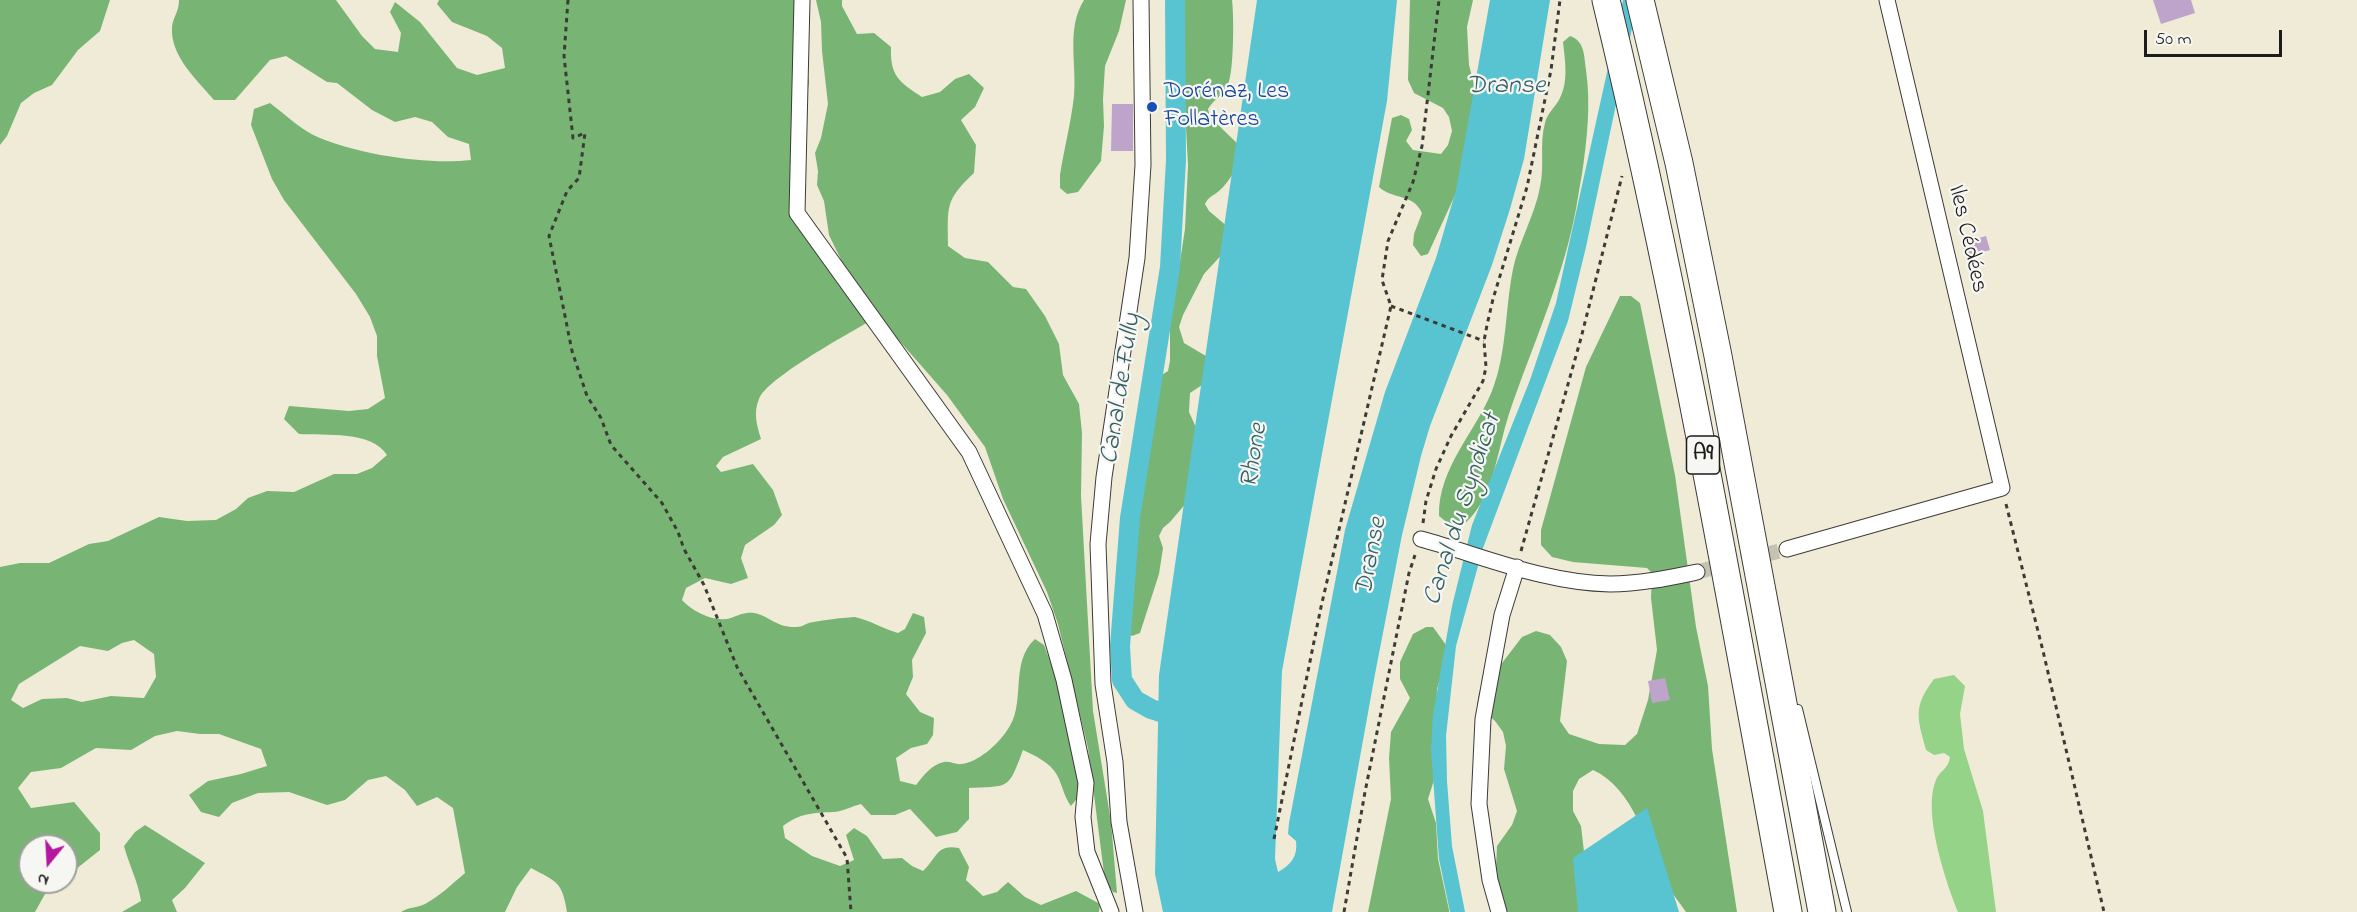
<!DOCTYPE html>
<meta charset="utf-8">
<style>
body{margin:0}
#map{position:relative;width:2357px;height:912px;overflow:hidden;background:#f0ebd7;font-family:"Indie Flower",sans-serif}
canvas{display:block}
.north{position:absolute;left:18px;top:834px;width:60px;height:60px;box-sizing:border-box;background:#f6f6f2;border:2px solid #9f9f9c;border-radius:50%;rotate:198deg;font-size:16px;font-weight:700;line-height:24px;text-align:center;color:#1c1c1c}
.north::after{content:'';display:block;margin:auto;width:21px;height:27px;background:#b5179e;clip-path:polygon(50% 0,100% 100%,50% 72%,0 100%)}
.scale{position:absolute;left:2144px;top:30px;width:138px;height:27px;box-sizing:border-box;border:3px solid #1c1c1c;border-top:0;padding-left:8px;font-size:18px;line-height:21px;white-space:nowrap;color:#1c1c1c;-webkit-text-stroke:4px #f6f6f2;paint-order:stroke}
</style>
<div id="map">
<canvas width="2357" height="912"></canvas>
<div class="north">N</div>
<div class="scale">50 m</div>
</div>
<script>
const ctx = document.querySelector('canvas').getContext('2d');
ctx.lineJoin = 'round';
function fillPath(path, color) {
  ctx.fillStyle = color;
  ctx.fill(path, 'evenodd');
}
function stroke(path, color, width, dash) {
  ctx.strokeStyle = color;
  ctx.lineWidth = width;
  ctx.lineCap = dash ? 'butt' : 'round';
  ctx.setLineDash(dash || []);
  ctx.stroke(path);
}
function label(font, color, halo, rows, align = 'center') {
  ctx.font = font + ' "Indie Flower",sans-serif';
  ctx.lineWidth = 4.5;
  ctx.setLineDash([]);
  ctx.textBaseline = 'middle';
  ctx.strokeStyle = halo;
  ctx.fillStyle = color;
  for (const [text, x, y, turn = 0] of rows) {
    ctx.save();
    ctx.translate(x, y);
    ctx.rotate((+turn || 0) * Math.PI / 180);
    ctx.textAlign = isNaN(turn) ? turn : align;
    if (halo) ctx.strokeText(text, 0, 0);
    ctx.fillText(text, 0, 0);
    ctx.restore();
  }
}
fillPath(new Path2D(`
 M1954 675 1965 686 1960 714 1964 749 1983 811 1996 912H1958C1946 882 1922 812 1936 780 1940 770 1948 770 1950 757L1944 753 1934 755 1926 750C1917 717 1913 707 1934 679Z`), '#95d389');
fillPath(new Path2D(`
 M0 0H110L100 31 78 50 52 85 34 93 21 103 7 136 0 145Z
 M179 0H336L362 36 375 49 398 52 401 33 390 12 395 2 420 22 457 68 477 75 505 68 502 48 487 36 452 22 437 4 439 0H794L809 82 803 126 792 152 807 239 868 322C845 336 767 378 759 399 753 413 757 426 761 439L723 457 716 466 721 472 753 464 773 490 782 515 774 525 745 545 741 558 748 578 731 584 705 578 686 588 682 600C693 612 715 623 731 618 739 615 745 612 754 613 768 615 776 628 797 627 802 627 805 624 809 623 815 621 849 617 855 617 869 620 884 629 898 633L905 629 913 613 924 617 926 633 912 660 913 677 906 694 920 712 934 718 933 735 927 744 911 748 896 758 900 781 916 785C923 776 932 764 944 762 950 761 956 765 962 764 978 762 997 745 1006 732 1028 704 1008 664 1035 639L1044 645 1059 685 1083 791 1071 806C1063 795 1063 786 1057 775 1050 762 1035 756 1023 750 1008 790 1010 786 969 788V819L957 832 936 837 910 809 895 815H871L861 804C852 806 842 812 833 812 813 813 800 813 783 826L785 838 812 856 840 866 854 860 846 835 854 828 867 836 883 859 902 858 912 866 923 871C938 857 936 844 959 848L969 867 966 880 983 896 997 892 1008 882 1025 897 1041 905 1076 891 1100 904 1099 912H567C562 881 557 882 531 868L517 887 505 912H401C408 907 417 908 425 904 440 896 452 884 465 873L453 808 437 797 417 806 405 790 386 776 368 780 345 800 327 805 289 792 258 793 232 803 219 817 201 812 189 795 208 781 241 774 267 766 261 749 219 734H200L177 731 155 736 131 750 96 748 61 768 31 772 18 788 31 808 74 802 100 833V850L66 877V846H30V882H60L45 894 35 912H0V567L20 563H49L89 544 108 541 159 517 187 521 216 520 236 509 248 498 267 491 294 492 334 474H357L372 468 387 455C371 430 326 436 299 434L284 419 289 406 349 411 368 409 385 398 377 356V336L370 317 356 294 284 200 272 179 251 125 254 109 270 103C286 115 302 131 320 138 361 155 428 165 471 160L469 144 448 137 432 122 415 117 395 122 372 110 337 83 327 82 286 56 270 60 235 100H214C197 80 170 56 172 27 173 17 179 12 179 0ZM134 640 154 654 156 677 144 698 111 696 82 702 67 698 42 699 23 708 11 700 19 684 80 646 108 651 122 643Z
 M816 0H842V6L857 34 874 33 891 47C890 76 899 82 922 97L940 92 955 79 969 74 984 88 975 107 961 120 976 145 974 173C944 201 948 207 948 246L965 258 988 262 1013 287 1026 289 1045 316 1059 344 1063 375 1079 404 1082 433 1081 496 1093 711 1111 822 1117 893 1113 892 1105 881 1088 748 1058 624 1047 592 1003 499 985 447 947 395 874 312 846 270 829 235 824 201 817 185 818 171 815 153 821 138 828 104 822 51 821 22Z
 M1084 0H1126L1119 31 1105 66 1103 99 1104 126 1101 161 1078 192 1067 194 1060 188V175C1064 149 1071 123 1074 96 1077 63 1066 29 1084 0Z
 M1183 0H1232C1234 15 1234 72 1228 84 1223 96 1214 99 1208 109L1210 117 1243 149C1239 165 1231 180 1219 191 1213 196 1208 197 1205 204L1209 211 1228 227 1226 250 1204 274 1183 315 1179 327 1184 343 1216 362 1214 377 1190 393 1189 412 1204 445 1199 488 1170 522 1163 528 1159 536 1163 548 1159 574 1140 633 1132 636 1125 630 1122 618 1137 519 1150 415 1149 394 1157 378 1168 371 1170 361V326L1185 229 1188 165 1181 35Z
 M1410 0H1473L1467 27 1469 65 1480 108 1467 169 1428 254 1421 256 1413 245 1414 234 1422 213C1413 193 1393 200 1379 187L1392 118 1401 115 1409 119 1412 130 1406 141 1413 150 1441 154 1448 145 1452 131 1449 117 1443 108 1414 93 1408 80Z
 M1570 36C1585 41 1584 56 1586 70 1591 105 1587 139 1582 174 1579 189 1577 205 1574 219 1560 286 1531 349 1509 414 1497 450 1494 500 1463 525H1450L1439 516C1438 468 1475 433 1492 391 1507 353 1505 309 1513 269 1519 241 1535 215 1540 187 1545 166 1539 144 1545 123 1547 114 1554 108 1559 100 1569 82 1565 61 1563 42Z
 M1620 296H1631L1640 303 1675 475 1696 627 1708 686 1712 749 1737 912H1686C1679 902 1671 892 1665 881 1647 844 1633 788 1593 770L1579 779 1573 791V811L1581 826 1591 912H1494L1497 846 1512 825 1517 811 1504 769 1506 746 1503 732 1495 721 1477 705 1479 693 1522 637 1536 631 1550 635 1561 647 1567 661 1560 721 1569 734 1599 744 1625 745 1637 734 1648 700 1657 650 1651 598 1652 573 1647 568 1573 562 1552 557 1541 545V530L1586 367Z
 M1426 627H1433L1446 645V659L1437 689 1435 777 1428 799 1436 823 1438 859 1449 910V912H1368L1391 799 1389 758 1391 732 1410 698 1400 679V662L1413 634Z
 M145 825 205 863 185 888 172 900 177 912H122L141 901C138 881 129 865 124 846L135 832Z`), '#78b575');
fillPath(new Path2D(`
 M1257 0H1397L1387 101 1282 671 1275 859 1278 872C1291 865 1298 856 1296 841L1288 834 1289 823 1345 530 1385 392 1436 258 1456 190 1490 0H1550L1524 159 1510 209 1492 265 1430 426 1421 456 1402 535 1375 674 1332 912H1163L1155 874 1159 675Z
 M1623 0H1638L1586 247 1568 321 1483 548 1456 646 1446 736 1447 781 1452 846 1465 912H1450L1439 859 1431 750 1433 715 1452 606 1472 525 1530 380 1556 303Z
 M1647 808 1679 912H1578L1573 858Z`), '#58c4d1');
stroke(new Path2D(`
 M1175 0 1176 160 1170 267 1130 518 1120 646 1122 680 1135 700 1151 709 1182 719`), '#58c4d1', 20);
fillPath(new Path2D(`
 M2153 0H2191L2195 13 2161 24Z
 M1112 104H1133V151H1111Z
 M1986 236 1990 250 1966 257 1961 243Z
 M1665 678 1670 700 1652 703 1648 681Z`), '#bea4cb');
stroke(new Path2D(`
 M1697 572 1787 549`), '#c6c2b2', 15, [15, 8]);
const service = new Path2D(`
 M1798 709 1847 912`);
const minor = new Path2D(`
 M802 0 797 213 969 452 1045 614 1064 680 1086 783 1083 817 1087 852 1111 912
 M1421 539C1483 556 1545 583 1610 584 1640 584 1668 578 1697 572
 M1787 549 2002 488 1887 0
 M1135 912 1119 822 1115 762 1103 684 1098 544 1104 477 1137 258 1143 165 1141 0
 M1499 912 1490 880 1479 804 1483 719 1502 615 1517 567`);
const motorway = new Path2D(`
 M1606 0C1679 302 1732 607 1788 912
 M1640 0 1679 163 1718 356 1822 912`);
stroke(service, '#3c3b38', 10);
stroke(minor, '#3c3b38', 17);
stroke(motorway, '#3c3b38', 29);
stroke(new Path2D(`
 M568 0 564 56 573 138 585 133 579 178 567 191 549 236 572 351 587 396 601 418 611 445 662 503 678 532 684 549 704 585 737 667 847 858 851 912
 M1391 306 1484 341
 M2006 504 2043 651 2104 912
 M1423 523 1426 501 1436 469 1451 436 1483 381 1486 367 1484 341 1487 325 1493 299 1527 187 1551 70 1560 0
 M1521 551 1581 338 1622 176
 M1274 839 1321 607 1391 306 1382 280 1388 241 1413 182 1422 146 1439 0
 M1344 912 1365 792 1409 573 1415 555`), '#3c3b38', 3, [4.5, 4.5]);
stroke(service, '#fff', 8);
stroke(minor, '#fff', 15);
stroke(motorway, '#fff', 27);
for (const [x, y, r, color] of [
 [1152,107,6,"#1a4fb4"]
]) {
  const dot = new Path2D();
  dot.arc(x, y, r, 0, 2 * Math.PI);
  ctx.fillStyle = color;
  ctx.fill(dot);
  stroke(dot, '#f6f6f2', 2);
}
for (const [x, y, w] of [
 [1703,455,33]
]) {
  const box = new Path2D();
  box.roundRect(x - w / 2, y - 19, w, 38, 4.5);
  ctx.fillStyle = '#f6f6f2';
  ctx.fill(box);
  stroke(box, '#1c1c1c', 1.5);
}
label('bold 22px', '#1c1c1c', null, [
 ["A9",1703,455]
]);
label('24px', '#164399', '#f6f6f2', [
 ["Dorénaz, Les",1164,93],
 ["Follatères",1164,121]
], 'left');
label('24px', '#1c1c1c', '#f6f6f2', [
 ["Iles Cédées",1966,239,77]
]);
label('italic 26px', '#345f64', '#f6f6f2', [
 ["Dranse",1506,88],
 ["Canal de Fully",1123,389,-81],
 ["Rhone",1256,456,-81],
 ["Canal du Syndicat",1464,510,-72],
 ["Dranse",1373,557,-79]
]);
</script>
